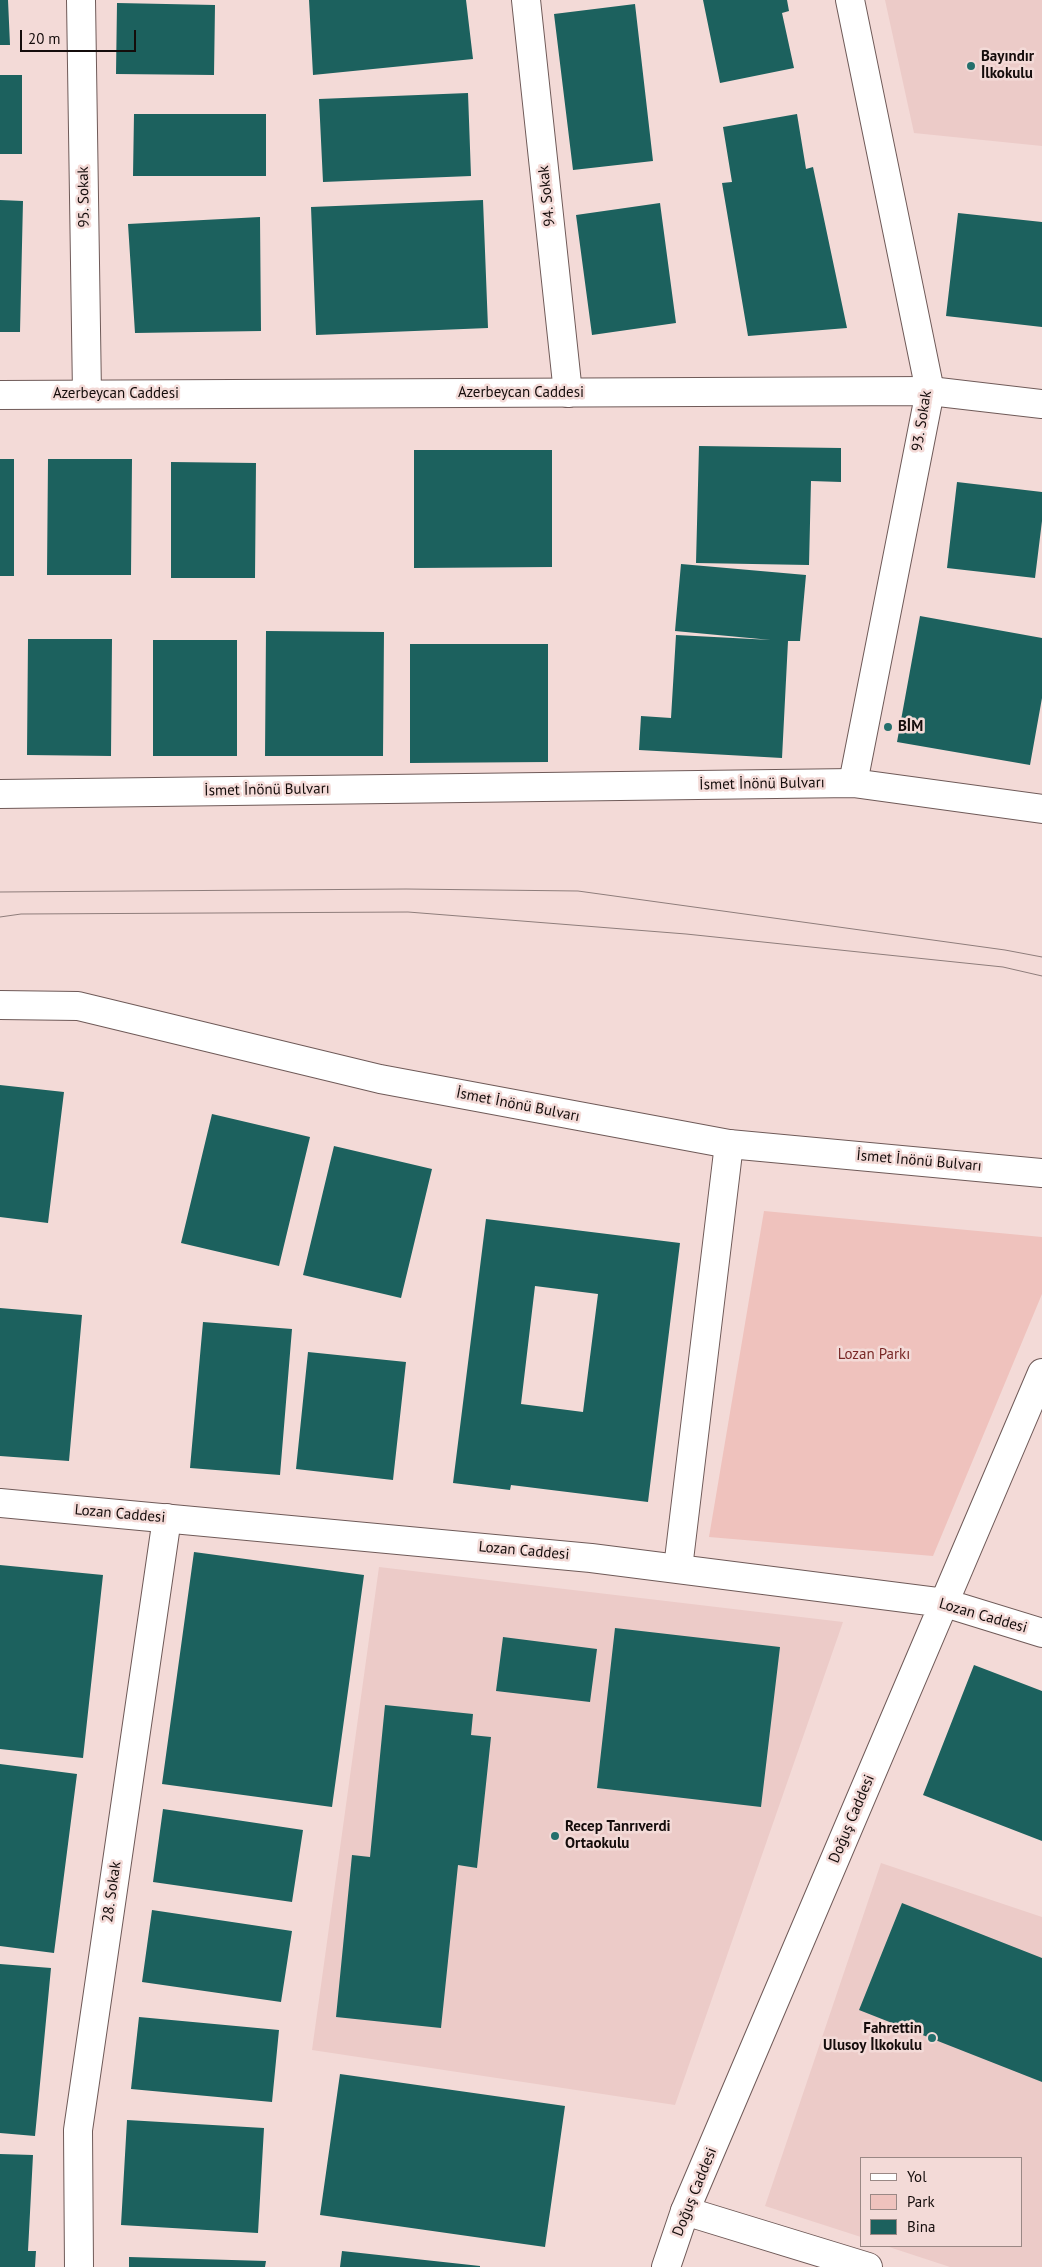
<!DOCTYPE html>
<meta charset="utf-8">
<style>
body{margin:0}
#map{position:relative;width:1042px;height:2267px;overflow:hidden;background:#f3dad7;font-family:"PT Sans",sans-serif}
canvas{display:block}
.legend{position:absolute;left:860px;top:2157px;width:162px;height:90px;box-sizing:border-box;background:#f3dad7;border:1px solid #9a8885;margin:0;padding:6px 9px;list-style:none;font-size:15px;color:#140c0b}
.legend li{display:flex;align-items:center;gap:10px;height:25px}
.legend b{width:25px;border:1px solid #9a8885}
.scale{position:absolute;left:20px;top:30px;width:116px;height:22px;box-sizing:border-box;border:2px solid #140c0b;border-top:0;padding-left:6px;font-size:15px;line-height:18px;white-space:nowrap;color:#140c0b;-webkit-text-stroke:4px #f3dad7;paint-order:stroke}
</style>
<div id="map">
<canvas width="1042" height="2267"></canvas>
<ul class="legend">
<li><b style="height:6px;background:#fff"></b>Yol</li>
<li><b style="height:14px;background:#efc2bd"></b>Park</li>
<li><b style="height:14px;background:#1c615e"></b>Bina</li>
</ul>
<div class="scale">20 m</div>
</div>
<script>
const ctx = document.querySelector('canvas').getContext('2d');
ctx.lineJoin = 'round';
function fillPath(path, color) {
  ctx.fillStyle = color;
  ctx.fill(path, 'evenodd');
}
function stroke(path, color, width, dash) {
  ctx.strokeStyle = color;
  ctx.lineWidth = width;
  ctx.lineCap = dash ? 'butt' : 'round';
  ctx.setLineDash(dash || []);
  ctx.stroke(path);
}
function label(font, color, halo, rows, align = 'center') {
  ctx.font = font + ' "PT Sans",sans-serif';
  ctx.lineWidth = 5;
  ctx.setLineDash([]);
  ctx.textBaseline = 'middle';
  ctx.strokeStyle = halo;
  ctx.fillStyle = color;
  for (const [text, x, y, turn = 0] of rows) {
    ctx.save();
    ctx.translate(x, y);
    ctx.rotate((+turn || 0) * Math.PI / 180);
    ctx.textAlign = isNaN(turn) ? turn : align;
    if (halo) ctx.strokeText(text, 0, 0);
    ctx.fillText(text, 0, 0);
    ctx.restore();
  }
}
fillPath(new Path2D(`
 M885 0H1042V146L914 133Z
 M379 1567 843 1622 675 2105 312 2050Z
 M881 1863 1042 1917V2267H950L886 2246H1021V2158H861V2237L765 2206Z`), '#eccbc8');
fillPath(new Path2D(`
 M764 1211 1042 1237V1294L933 1556 709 1537Z`), '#efc2bd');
fillPath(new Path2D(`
 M0 0H8L10 45H0Z
 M309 0H466L473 59 313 75Z
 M703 0H787L789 11 782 13 794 68 720 83Z
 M117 3 215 5 214 75 116 74Z
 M635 4 653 161 573 170 554 14Z
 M0 75H22V154H0Z
 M468 93 471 176 323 182 319 99Z
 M134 114H266V176H133Z
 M797 114 806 169 813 167 847 328 748 336 722 183 732 182 723 127Z
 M0 200 23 201 20 332H0Z
 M483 200 488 328 316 335 311 207Z
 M660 203 676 323 592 335 576 215Z
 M958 213 1042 222V327L946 316Z
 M260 217 261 331 135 333 128 224Z
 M699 446 841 448V482L811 481 809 565 696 563Z
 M414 450H552V567L414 568Z
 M0 459H14V576H0Z
 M48 459H132L131 575H47Z
 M171 462 256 463 255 578H171Z
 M957 482 1042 492V521L1035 578 947 568Z
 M681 564 806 575 800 641H788L782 758 639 750 641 716 671 718 676 635 771 640 675 631Z
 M920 616 1042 638V698L1030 765 897 742Z
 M266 631 384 632 383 756H265Z
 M28 639H112L111 756 27 755Z
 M153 640H237V756H153Z
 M410 644H548V762L410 763Z
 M0 1085 64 1092 48 1223 0 1217Z
 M212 1114 310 1137 279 1266 181 1243Z
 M334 1146 432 1169 401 1298 303 1275Z
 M486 1219 680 1243 648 1502 511 1485 510 1490 453 1483ZM535 1286 598 1294 583 1412 521 1404Z
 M0 1308 82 1315 69 1461 0 1456Z
 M203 1322 292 1329 280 1475 190 1468Z
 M308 1352 406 1362 393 1480 296 1469Z
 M194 1552 364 1575 332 1807 162 1784Z
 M0 1565 103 1575 83 1758 0 1749Z
 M615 1628 780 1647 761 1807 597 1788Z
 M503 1637 597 1649 590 1702 496 1691Z
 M974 1665 1042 1691V1841L923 1795Z
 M385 1705 473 1714 471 1735 491 1737 477 1868 458 1865 441 2028 336 2017 352 1855 370 1857Z
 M0 1764 77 1774 54 1953 0 1946Z
 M163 1809 303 1830 292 1902 153 1882Z
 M902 1903 1042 1958V2082L859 2010Z
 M152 1910 292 1931 281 2002 142 1982Z
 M0 1964 51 1968 35 2136 0 2133Z
 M139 2017 279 2030 272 2102 131 2089Z
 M340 2074 565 2106 545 2247 320 2215Z
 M127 2120 264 2128 258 2233 121 2225Z
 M0 2154 33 2155 28 2251H36L35 2267H0Z
 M342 2251 480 2266V2267H340Z
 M129 2257 266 2261 265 2267H129Z`), '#1c615e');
const street = new Path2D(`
 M81 0 87 394
 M526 0 568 393
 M850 0 930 391 853 783
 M678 1568 729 1144
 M685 2211 868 2267
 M79 2267 78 2130 167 1518`);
const secondary = new Path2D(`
 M0 395 930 391 1042 404
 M0 1503 591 1558 945 1603 1042 1633
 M666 2267 685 2211 1042 1373`);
const primary = new Path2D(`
 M0 794 853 783 1042 809
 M0 1005 78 1006 380 1079 729 1144 1042 1173`);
stroke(street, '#6f5a58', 30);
stroke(secondary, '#6f5a58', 30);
stroke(primary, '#6f5a58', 30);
stroke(street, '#fff', 28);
stroke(secondary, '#fff', 28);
stroke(primary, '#fff', 28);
stroke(new Path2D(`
 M0 892 406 889 578 891 1005 950 1042 957
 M0 917 21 914 408 912 686 934 1003 967 1042 976`), '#8e7d7b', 1);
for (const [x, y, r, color] of [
 [971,66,5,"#246f6c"],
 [888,727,5,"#246f6c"],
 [555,1836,5,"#246f6c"],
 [932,2038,5,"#246f6c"]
]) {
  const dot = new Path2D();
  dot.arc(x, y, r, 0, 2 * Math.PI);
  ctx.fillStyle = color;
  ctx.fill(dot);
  stroke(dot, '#f3dad7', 2);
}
label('bold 15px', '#140c0b', '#f3dad7', [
 ["Bayındır",981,57],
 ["İlkokulu",981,74],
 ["BİM",898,727],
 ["Recep Tanrıverdi",565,1827],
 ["Ortaokulu",565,1844],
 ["Fahrettin",922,2029,"right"],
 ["Ulusoy İlkokulu",922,2046,"right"]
], 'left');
label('15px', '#140c0b', '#f3dad7', [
 ["94. Sokak",547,196,-96],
 ["95. Sokak",84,197,-91],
 ["Azerbeycan Caddesi",521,393],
 ["Azerbeycan Caddesi",116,394],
 ["93. Sokak",922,421,-81],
 ["İsmet İnönü Bulvarı",762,784,-1],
 ["İsmet İnönü Bulvarı",267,790,-1],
 ["İsmet İnönü Bulvarı",518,1105,11],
 ["İsmet İnönü Bulvarı",919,1161,5],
 ["Lozan Caddesi",120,1514,5],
 ["Lozan Caddesi",524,1551,5],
 ["Lozan Caddesi",983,1616,16],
 ["Doğuş Caddesi",852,1819,-67],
 ["28. Sokak",112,1892,-82],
 ["Doğuş Caddesi",695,2192,-68]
]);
label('15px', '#792826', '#f3dad7', [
 ["Lozan Parkı",874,1355]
]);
</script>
